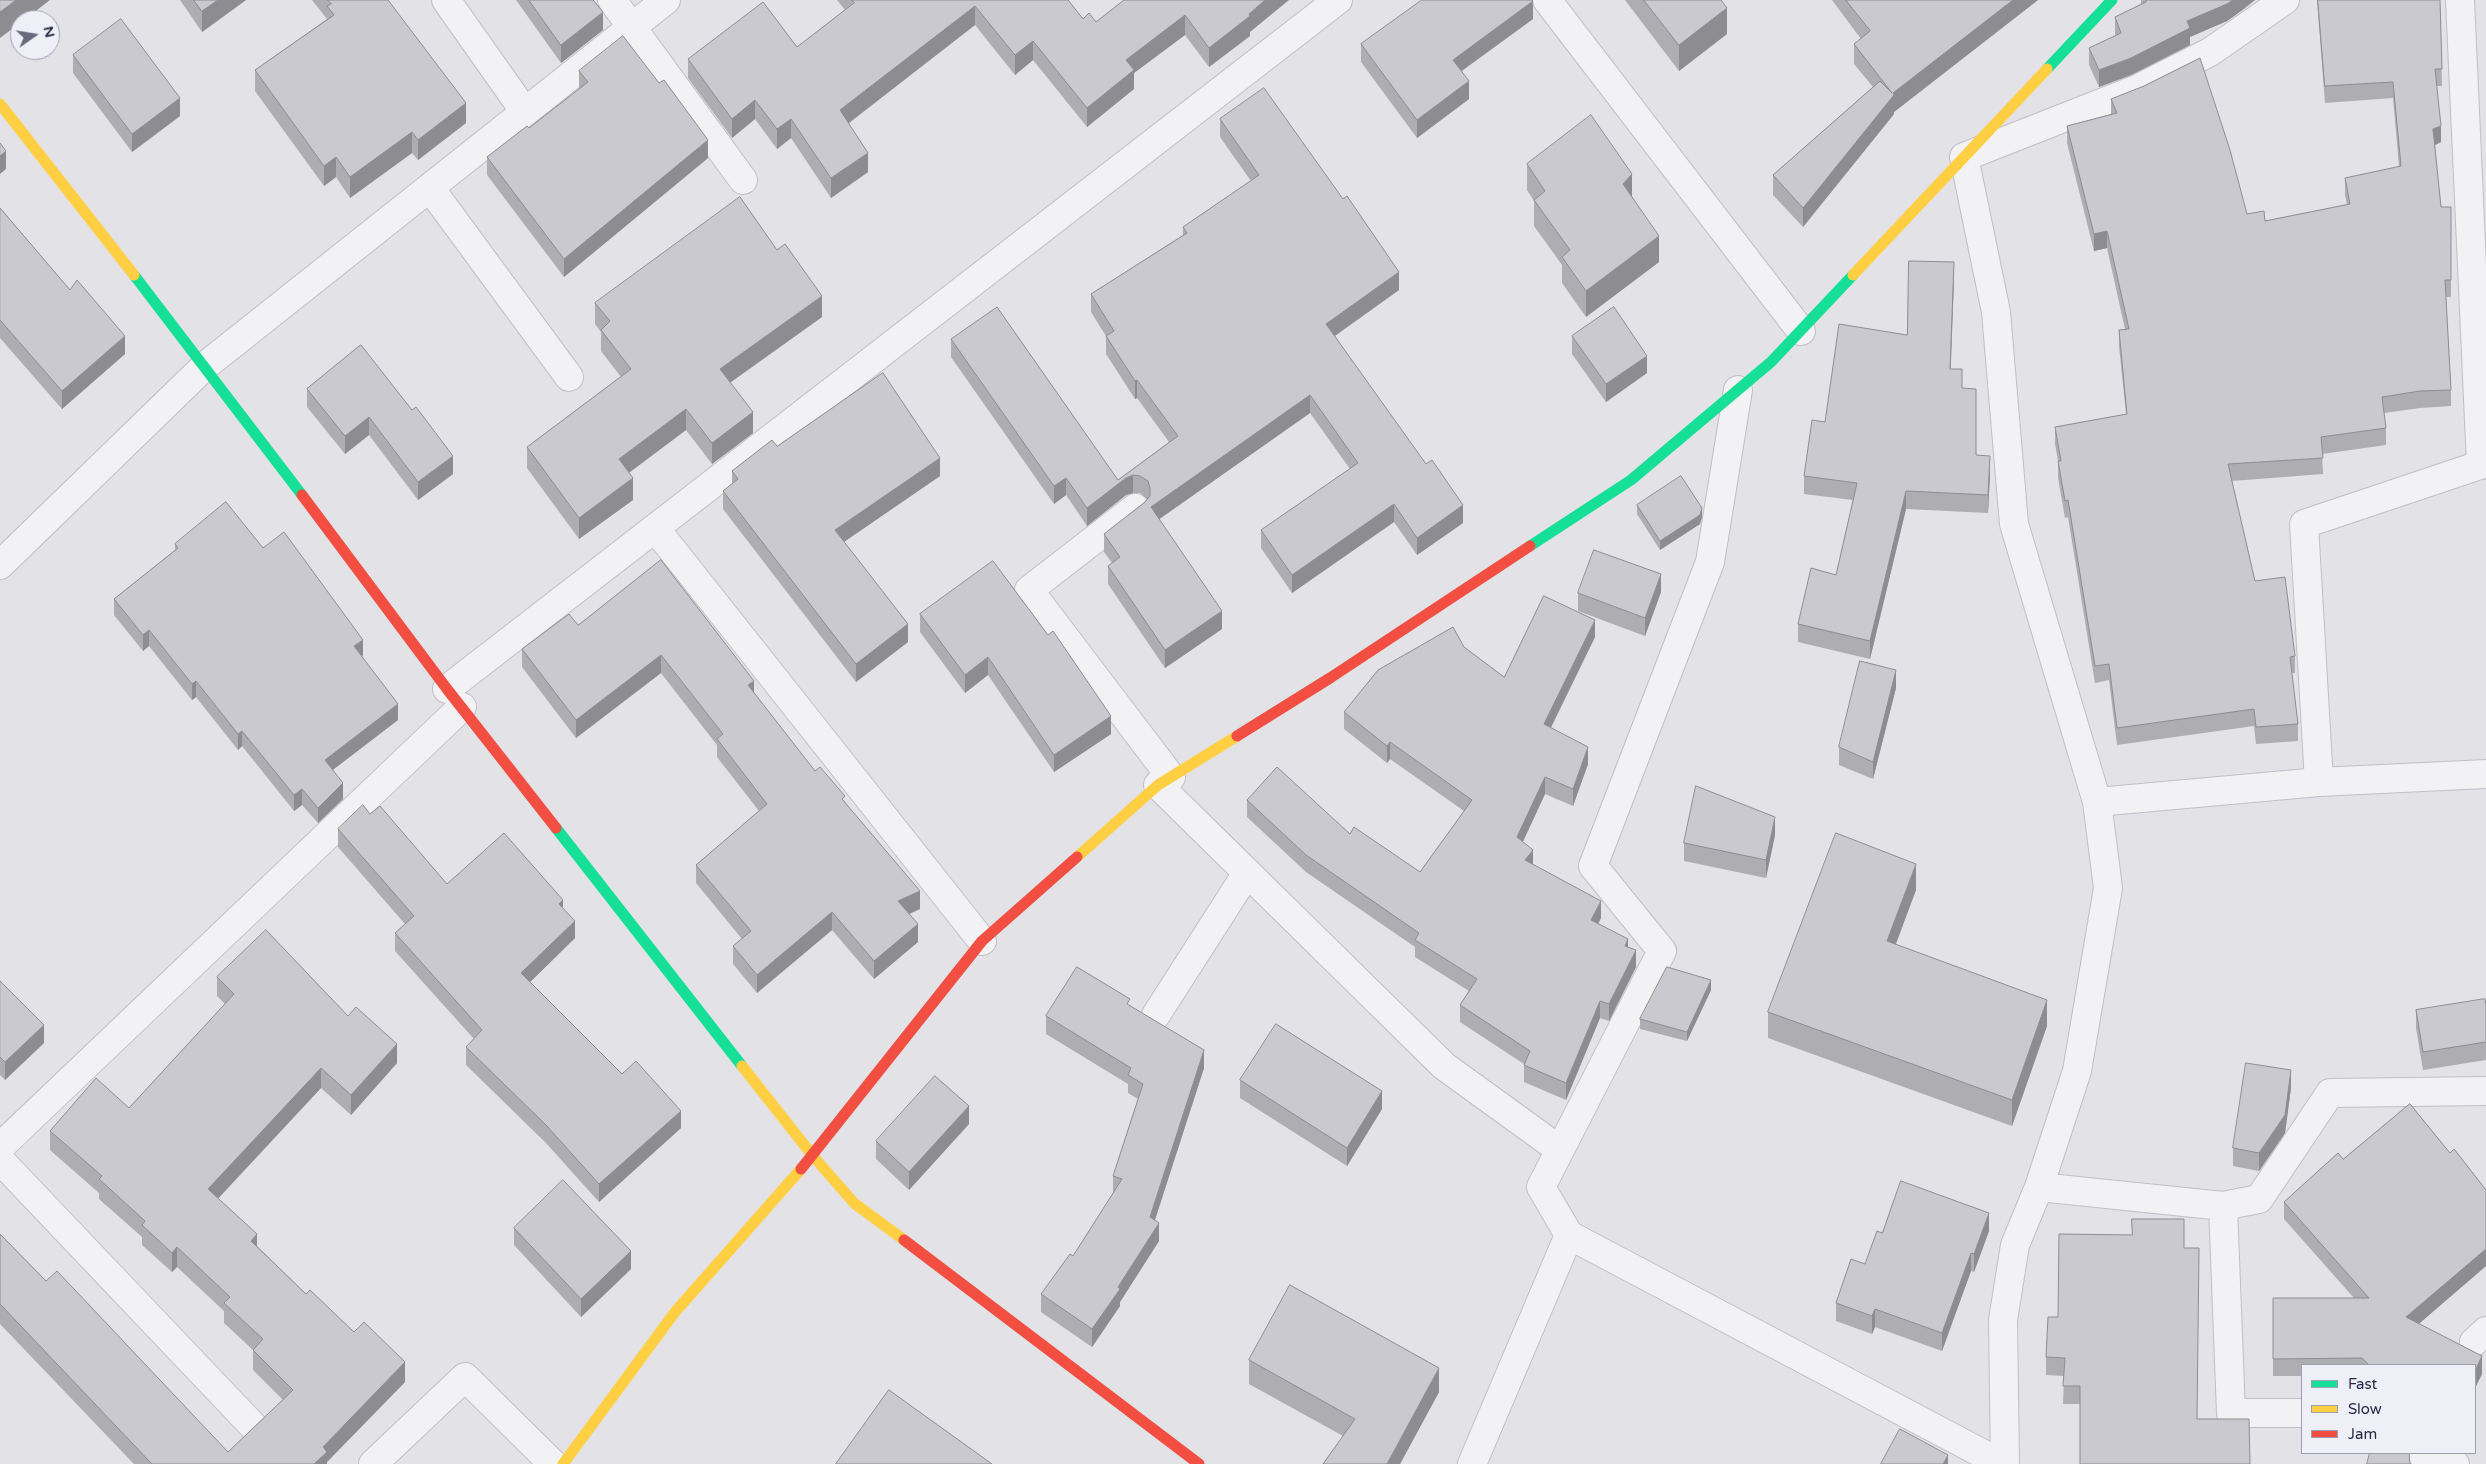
<!DOCTYPE html>
<style>
body{margin:0}
#map{position:relative;width:2486px;height:1464px;overflow:hidden;background:#e2e2e7;font-family:"Varela Round",sans-serif}
canvas{display:block}
.legend{position:absolute;left:2301px;top:1364px;width:175px;height:90px;box-sizing:border-box;background:#eff0f7;border:1px solid #9fa0af;margin:0;padding:6px 9px;list-style:none;font-size:15px;color:#272843}
.legend li{display:flex;align-items:center;gap:10px;height:25px}
.legend b{width:25px;border:1px solid #9fa0af}
.north{position:absolute;left:10px;top:10px;width:50px;height:50px;box-sizing:border-box;background:#eff0f7;border:1px solid #9fa0af;border-radius:50%;rotate:77deg;font-size:14px;font-weight:700;line-height:20px;text-align:center;color:#272843}
.north::after{content:'';display:block;margin:auto;width:18px;height:22px;background:#68697c;clip-path:polygon(50% 0,100% 100%,50% 72%,0 100%)}
</style>
<div id="map">
<canvas width="2486" height="1464"></canvas>
<ul class="legend">
<li><b style="height:6px;background:#16e098"></b>Fast</li>
<li><b style="height:6px;background:#ffcf43"></b>Slow</li>
<li><b style="height:6px;background:#f24e42"></b>Jam</li>
</ul>
<div class="north">N</div>
</div>
<script>
const ctx = document.querySelector('canvas').getContext('2d');
ctx.lineJoin = 'round';
function stroke(path, color, width, dash) {
  ctx.strokeStyle = color;
  ctx.lineWidth = width;
  ctx.lineCap = dash ? 'butt' : 'round';
  ctx.setLineDash(dash || []);
  ctx.stroke(path);
}
function fillPath(path, color) {
  ctx.fillStyle = color;
  ctx.fill(path, 'evenodd');
}
const street = new Path2D(`
 M446 0 525 112
 M612 0 743 180
 M1547 0 1801 331
 M2460 0 2481 465
 M430 188 569 377
 M1738 390 1710 562 1593 866 1662 951 1541 1187 1569 1235 2002 1464
 M1135 508 1029 590 1171 777
 M655 528 982 941
 M0 565 205 366 666 0
 M447 689 1338 0
 M2319 782 2304 524 2486 463
 M1158 785 1444 1066 1560 1150
 M2097 802 2319 782 2486 774
 M1156 1015 1247 873
 M0 1147 462 707
 M0 1160 254 1427
 M2039 1187 2223 1206 2259 1199 2330 1093 2486 1091
 M2223 1206 2231 1413H2302
 M2474 1342 2486 1331
 M2421 1453 2455 1464
 M373 1464 465 1377 553 1464
 M1472 1464 1569 1235
 M2005 1464 2003 1320 2015 1245 2039 1187 2077 1071 2108 888 2097 802 2014 524 1996 312 1964 157 2137 89 2210 52 2285 0`);
stroke(street, '#bfbfc5', 30);
stroke(street, '#f2f2f4', 28);
stroke(new Path2D(`
 M2047 69 2112 0
 M134 275 302 495
 M1530 546 1631 480 1771 362 1853 275
 M556 828 742 1066`), '#16e098', 11);
stroke(new Path2D(`
 M0 104 134 275
 M1853 275 2047 69
 M1077 857 1158 785 1237 736
 M742 1066 813 1156 854 1203 904 1240
 M563 1464 675 1312 801 1169`), '#ffcf43', 11);
stroke(new Path2D(`
 M302 495 447 689 556 828
 M1237 736 1330 678 1530 546
 M801 1169 982 941 1077 857
 M904 1240 1199 1464`), '#f24e42', 11);
fillPath(new Path2D(`
 M180 0H246L202 32Z
 M312 0H388L466 123 418 160 412 153 350 198 336 177 324 186 255 91V70L327 19Z
 M516 0H593L603 30 561 63Z
 M837 0H1068L1083 19 1096 22 1124 0 1250 32V36L1209 67 1185 35 1134 73V89L1087 127 1033 60 1015 75 975 25 848 123 868 172 831 198 791 138 777 149 755 119 732 138 688 78V59L797 47 845 10Z
 M1625 0H1721L1727 34 1679 71Z
 M1832 0H2038L1894 112V114L1803 227 1773 195V175L1873 87 1854 64V44L1861 39Z
 M2141 0H2255L2241 11 2227 21 2190 37V45L2131 75 2099 87 2089 65V48L2115 36V17L2141 4Z
 M2317 0H2440L2442 86H2437L2441 142 2435 145 2441 207H2451V297H2446L2451 390V406L2420 408 2384 413 2386 428V445L2322 454 2323 474 2232 481 2255 581 2295 656V673H2292L2298 724V741L2256 744 2254 726 2117 745 2109 680 2095 683 2068 517 2065 518 2058 478V461L2055 444V427L2126 414 2119 346V330L2125 329 2107 248 2094 251 2067 143V126L2111 114V99L2247 214 2265 221 2347 205 2345 195V178L2399 167 2393 98 2325 103Z
 M1533 19 1462 71 1469 99 1417 138 1361 62V44Z
 M73 55 180 116 132 152 73 73Z
 M579 71 708 158 564 277 487 175V157L529 128 579 89Z
 M1220 119 1399 290 1335 336 1463 523 1417 555 1394 522 1292 593 1261 548V530L1350 469 1310 413 1159 519 1222 629 1165 668 1108 584V566L1112 563 1104 552V534L1145 502 1147 499 1140 493H1133L1126 495 1087 526 1066 495 1054 504 951 357V339L1118 480 1169 442 1137 398 1135 399 1106 354V336L1091 312V294L1183 235V227L1251 181 1220 137Z
 M1527 164 1632 196 1659 262 1586 317 1562 283V265L1534 226V201L1527 190Z
 M0 208 125 354 62 409 0 338Z
 M1954 280 1950 369 1962 388 1976 455 1990 474 1988 513 1906 509 1870 659 1798 642V624L1836 575 1853 500 1804 494V476L1825 422 1907 335Z
 M595 303 822 317 730 382 753 433 712 464 686 430 629 473 633 500 579 539 527 468V447L621 377 601 351V332L595 324Z
 M1572 336 1647 373 1606 402 1572 354Z
 M361 345 453 474 418 500 369 435 345 454 307 407V389Z
 M777 446 940 476 844 542 908 642 856 682 723 509V491L732 484V471Z
 M1637 505 1702 517 1700 524 1660 550 1637 514Z
 M175 544 263 548 363 655 362 656 398 720 332 770 343 799 318 823 302 805 294 811 242 746 238 750 196 697 192 700 149 646 143 651 114 615V599L175 550Z
 M661 560 754 693 815 771 845 802 920 909 909 914 918 942 874 979 832 930 757 993 733 964V946L742 939 696 883V865L759 811 717 757V745L661 673 576 738 522 667V649L578 625Z
 M1661 592 1645 636 1578 611V593Z
 M920 614 1111 734 1054 772 988 675 965 693 920 632Z
 M1595 637 1551 728 1588 764 1573 806 1545 794 1523 842 1533 865 1601 918 1598 924 1628 947 1636 967 1609 1021 1600 1018 1566 1100 1524 1082V1064L1460 1022V1005L1469 991 1415 957V947L1306 872 1247 817V800L1350 834 1420 872 1464 811 1390 759 1387 763 1344 729V712L1464 647 1504 677Z
 M1896 688 1873 779 1839 765V747Z
 M370 814 447 884 563 909 575 938 530 982 622 1074 681 1128 599 1202 546 1143 466 1065V1047L474 1039 395 951V933L405 924 338 847V829Z
 M1775 835 1766 878 1684 861V843Z
 M1916 890 1896 944 2047 1026 2012 1126 1768 1038V1012Z
 M217 977 348 1016 397 1063 351 1115 321 1088 218 1199 257 1246 306 1294 405 1382 327 1462V1464H134L0 1324V1234L46 1281 228 1452 283 1400 253 1370V1350L224 1323V1311L177 1267 172 1272 142 1245V1237L99 1199V1193L50 1150V1131L129 1108 225 1004 217 996Z
 M0 981 44 1043 5 1080 0 1075Z
 M1711 990 1687 1041 1640 1029V1019Z
 M1130 1005 1204 1068 1155 1220 1159 1241 1120 1302V1306L1092 1347 1041 1312V1294L1073 1256 1113 1194V1176L1138 1099 1128 1093V1084L1046 1034V1016Z
 M2486 1005V1060L2423 1070 2416 1028V1010Z
 M1240 1080 1382 1109 1347 1166 1240 1098Z
 M2291 1088 2285 1133 2259 1171 2233 1166V1148Z
 M2410 1104 2450 1153 2454 1149 2486 1190V1266L2418 1324 2482 1356V1374L2475 1388V1365H2302V1376H2273V1298H2354L2284 1219V1202L2338 1153 2343 1159Z
 M969 1124 909 1190 876 1159V1141Z
 M514 1228 631 1269 581 1317 514 1245Z
 M1989 1231 1974 1272 1971 1271 1942 1351 1875 1327 1872 1334 1836 1321V1303L1865 1264 1882 1233Z
 M2184 1248 2197 1419 2250 1464 2080 1404H2063L2064 1376 2046 1375V1357L2058 1317Z
 M1249 1360 1439 1392 1400 1464H1323L1343 1436 1249 1384Z`), '#adadb2');
fillPath(new Path2D(`
 M16 0H50L24 20H20V23L0 38V12Z
 M218 0H246L202 32V11Z
 M1265 0H1289L1250 32V36L1209 67V48Z
 M2013 0H2038L1894 112V114L1803 227V208L1893 93Z
 M2233 0H2255L2241 11 2227 21 2190 37V45L2131 75 2099 87V70L2187 21Z
 M1533 1V19L1453 77V60Z
 M975 6V25L840 130V110Z
 M1727 8V34L1679 71V45Z
 M603 12V30L561 63V45Z
 M1185 15V35L1134 73V89L1087 127V108L1126 60Z
 M1033 41V60L1015 75V55Z
 M1469 81V99L1417 138V120Z
 M180 98V116L132 152V134Z
 M755 100V119L732 138V119Z
 M466 103V123L418 160V140Z
 M791 119V138L777 149V129Z
 M2441 126V142L2433 146V129Z
 M412 132V153L350 198V177Z
 M708 140V158L564 277V259Z
 M6 151V169L0 174V156Z
 M868 153V172L831 198V178Z
 M336 157V177L324 186V166Z
 M1632 174V200L1623 184Z
 M2107 231V248L2094 251V234Z
 M1659 236V262L1586 317V291Z
 M1954 262V280L1950 387V369Z
 M1399 272V290L1326 342V324Z
 M822 296V317L720 390V369Z
 M125 336V354L62 409V391Z
 M1647 356V373L1606 402V384Z
 M1137 380V398L1135 399V381Z
 M1310 395V413L1151 525V507Z
 M686 409V430L619 480V459Z
 M753 412V433L712 464V443Z
 M369 417V435L345 454V436Z
 M453 456V474L418 500V482Z
 M1990 456V474L1988 513V495Z
 M940 458V476L835 548V530Z
 M1133 475V493L1126 495 1087 526V508L1126 478Z
 M633 478V500L579 539V518Z
 M1066 478V495L1054 504V486Z
 M1906 491V509L1870 659V641Z
 M1394 504V522L1292 593V575Z
 M1463 505V523L1417 555V538Z
 M1702 508V517L1700 524 1660 550V541Z
 M1661 574V592L1645 636V618Z
 M1222 611V629L1165 668V650Z
 M1595 620V637L1544 741V724Z
 M908 624V642L856 682V664Z
 M149 630V646L143 651V635Z
 M363 640V655L354 662V646Z
 M661 655V673L576 738V720Z
 M988 657V675L965 693V675Z
 M1896 670V688L1873 779V762Z
 M196 681V697L192 700V684Z
 M754 681V699L748 685Z
 M398 704V720L325 776V760Z
 M1111 716V734L1054 772V755Z
 M242 731V746L238 750V734Z
 M1390 742V759L1387 763V746Z
 M1588 747V764L1573 806V789Z
 M1545 777V794L1517 854V837Z
 M343 783V799L318 823V808Z
 M302 789V805L294 811V795Z
 M1775 817V835L1766 878V860Z
 M1533 850V867L1525 860Z
 M1916 864V890L1887 967V941Z
 M920 891V909L898 919V901Z
 M563 900V918L559 904Z
 M1601 901V918L1591 937V920Z
 M832 912V930L757 993V975Z
 M575 921V938L521 991V973Z
 M918 924V942L874 979V961Z
 M1628 939V956L1625 946Z
 M1636 950V967L1609 1021V1004Z
 M1711 980V990L1687 1041V1032Z
 M2047 1000V1026L2012 1126V1100Z
 M1600 1001V1018L1566 1100V1083Z
 M44 1025V1043L5 1080V1062Z
 M397 1044V1063L351 1115V1095Z
 M1204 1050V1068L1150 1235V1217Z
 M321 1068V1088L208 1209V1189Z
 M2291 1070V1088L2285 1133 2259 1171V1153Z
 M1382 1091V1109L1347 1166V1148Z
 M969 1106V1124L909 1190V1172Z
 M681 1111V1128L599 1202V1184Z
 M1989 1213V1231L1974 1272V1254Z
 M1159 1223V1241L1120 1302V1306L1092 1347V1329Z
 M257 1234V1254L251 1241Z
 M177 1247V1267L172 1272V1253Z
 M2486 1249V1266L2406 1335V1317Z
 M631 1251V1269L581 1317V1299Z
 M1971 1253V1271L1942 1351V1333Z
 M1875 1309V1327L1872 1334V1316Z
 M2482 1356V1374L2475 1388V1371Z
 M405 1362V1382L327 1462V1464H314L323 1447Z
 M1439 1368V1392L1400 1464H1387Z
 M1948 1455V1464H1943Z`), '#8d8d91');
const building = new Path2D(`
 M0 0H16L0 12Z
 M194 0H218L202 11Z
 M328 0H388L466 103 418 140 412 132 350 177 336 157 324 166 255 70 334 15 327 6 331 4Z
 M529 0H593L603 12 561 45Z
 M852 0H1068L1083 19 1089 13 1096 22 1124 0H1265L1249 14 1250 16 1209 48 1185 15 1126 60 1134 70 1087 108 1033 41 1015 55 975 6 840 110 868 153 831 178 791 119 777 129 755 100 732 119 688 59 763 2 797 47 854 3Z
 M1422 0H1532L1533 1 1453 60 1469 81 1417 120 1361 44Z
 M1644 0H1721L1727 8 1679 45Z
 M1846 0H2013L1893 93 1894 95 1803 208 1773 175 1880 81 1892 93 1854 44 1870 31Z
 M2146 0H2233L2227 4 2187 21 2190 28 2131 58 2099 70 2089 48 2121 33 2115 17 2146 2Z
 M2318 0H2440L2442 69H2435L2441 126 2433 129 2441 207H2451V280H2445L2451 390 2420 391 2382 397 2386 428 2321 437 2323 458 2228 464 2255 581 2285 577 2295 656 2290 657 2298 724 2256 727 2254 709 2117 728 2109 664 2095 666 2068 500 2065 501 2058 461H2061L2055 427 2127 414 2119 330 2129 329 2107 231 2094 234 2067 126 2117 113 2111 99 2144 86 2200 58 2230 150 2247 214 2264 211 2265 221 2350 204 2345 178 2401 166 2393 82 2325 86Z
 M121 19 180 98 132 134 73 55Z
 M623 36 659 83 664 80 708 140 564 259 487 157 527 126 529 128 588 82 579 71Z
 M1264 88 1343 199 1347 196 1399 272 1326 324 1426 464 1432 460 1463 505 1417 538 1394 504 1292 575 1261 530 1358 463 1310 395 1151 507 1222 611 1165 650 1108 566 1120 557 1104 534 1145 502 1150 496V488L1148 481 1140 476 1133 475 1126 478 1087 508 1066 478 1054 486 951 339 997 307 1118 480 1178 436 1137 380 1135 381 1106 336 1114 331 1091 294 1187 233 1183 227 1259 175 1220 119Z
 M1591 115 1632 174 1623 184 1659 236 1586 291 1562 257 1570 250 1534 200 1545 191 1527 164Z
 M0 143 6 151 0 156Z
 M740 197 777 250 785 244 822 296 720 369 753 412 712 443 686 409 619 459 633 478 579 518 527 447 631 369 601 330 610 321 595 303Z
 M0 208 70 290 77 280 125 336 62 391 0 320Z
 M1909 261 1954 262 1950 369H1962V388L1976 389V455L1990 456 1988 495 1906 491 1870 641 1798 624 1811 568 1836 575 1857 483 1804 476 1812 420 1825 422 1839 324 1907 335Z
 M1614 307 1647 356 1606 384 1572 336Z
 M361 345 412 410 416 407 453 456 418 482 369 417 345 436 307 389Z
 M883 373 940 458 835 530 908 624 856 664 723 491 738 479 732 471 772 440 777 446Z
 M1681 476 1702 508 1700 515 1660 541 1637 505Z
 M226 502 263 548 284 532 363 640 354 646 398 704 325 760 343 783 318 808 302 789 294 795 242 731 238 734 196 681 192 684 149 630 143 635 114 599 178 548 175 544Z
 M1594 550 1661 574 1645 618 1578 593Z
 M661 560 754 681 748 685 815 771 820 767 845 796 842 799 920 891 898 901 918 924 874 961 832 912 757 975 733 946 751 931 696 865 767 804 717 739 723 734 661 655 576 720 522 649 569 614 578 625Z
 M993 561 1048 635 1053 631 1111 716 1054 755 988 657 965 675 920 614Z
 M1544 596 1595 620 1544 724 1588 747 1573 789 1545 777 1517 837 1533 850 1525 860 1601 901 1591 920 1628 939 1625 946 1636 950 1609 1004 1600 1001 1566 1083 1524 1065 1530 1051 1460 1005 1477 979 1415 940 1419 933 1306 855 1247 800 1277 767 1350 834 1354 827 1420 872 1472 800 1390 742 1387 746 1344 712 1378 670 1453 627 1464 647 1504 677Z
 M1860 661 1896 670 1873 762 1839 747Z
 M1696 786 1775 817 1766 860 1684 843Z
 M363 805 370 814 380 806 447 884 504 833 563 900 559 904 575 921 521 973 622 1074 636 1061 681 1111 599 1184 546 1125 466 1047 482 1030 395 933 414 916 338 829Z
 M1836 833 1916 864 1887 941 2047 1000 2012 1100 1768 1012Z
 M266 930 348 1016 356 1007 397 1044 351 1095 321 1068 208 1189 257 1234 251 1241 306 1294 310 1290 354 1332 364 1322 405 1362 323 1447 327 1452 314 1464H152L0 1304V1234L46 1281 57 1271 228 1452 293 1390 253 1350 263 1339 224 1303 230 1297 177 1247 172 1253 142 1225 145 1221 99 1179 102 1176 50 1131 96 1078 129 1108 234 994 217 977Z
 M1077 967 1130 999 1127 1004 1204 1050 1150 1217 1159 1223 1118 1287 1120 1289 1092 1329 1041 1294 1070 1254 1073 1256 1122 1179 1113 1176 1143 1084 1128 1075 1131 1068 1046 1016Z
 M1667 967 1711 980 1687 1032 1640 1019Z
 M0 981 44 1025 5 1062 0 1057Z
 M2485 999 2486 1005V1042L2423 1052 2416 1010Z
 M1276 1024 1382 1091 1347 1148 1240 1080Z
 M2246 1063 2291 1070 2285 1115 2259 1153 2233 1148Z
 M935 1076 969 1106 909 1172 876 1141Z
 M2410 1104 2450 1153 2454 1149 2486 1190V1249L2406 1317 2482 1356 2475 1371V1365H2369L2362 1358 2273 1359V1298H2369L2284 1202 2338 1153 2343 1159Z
 M563 1180 631 1251 581 1299 514 1228Z
 M1901 1181 1989 1213 1974 1254 1971 1253 1942 1333 1875 1309 1872 1316 1836 1303 1851 1259 1865 1264 1877 1231 1882 1233Z
 M2132 1219H2184V1248H2199L2197 1419H2249L2250 1464H2080V1386H2063L2065 1358 2046 1357 2048 1317H2058L2059 1234 2132 1235Z
 M1290 1285 1439 1368 1387 1464H1323L1355 1419 1249 1360Z
 M889 1390 992 1464H836Z
 M1900 1429 1948 1455 1943 1464H1881Z
 M2370 1453H2409L2410 1464H2367Z`);
fillPath(building, '#c9c9cf');
stroke(building, '#8d8d91', 1);
</script>
